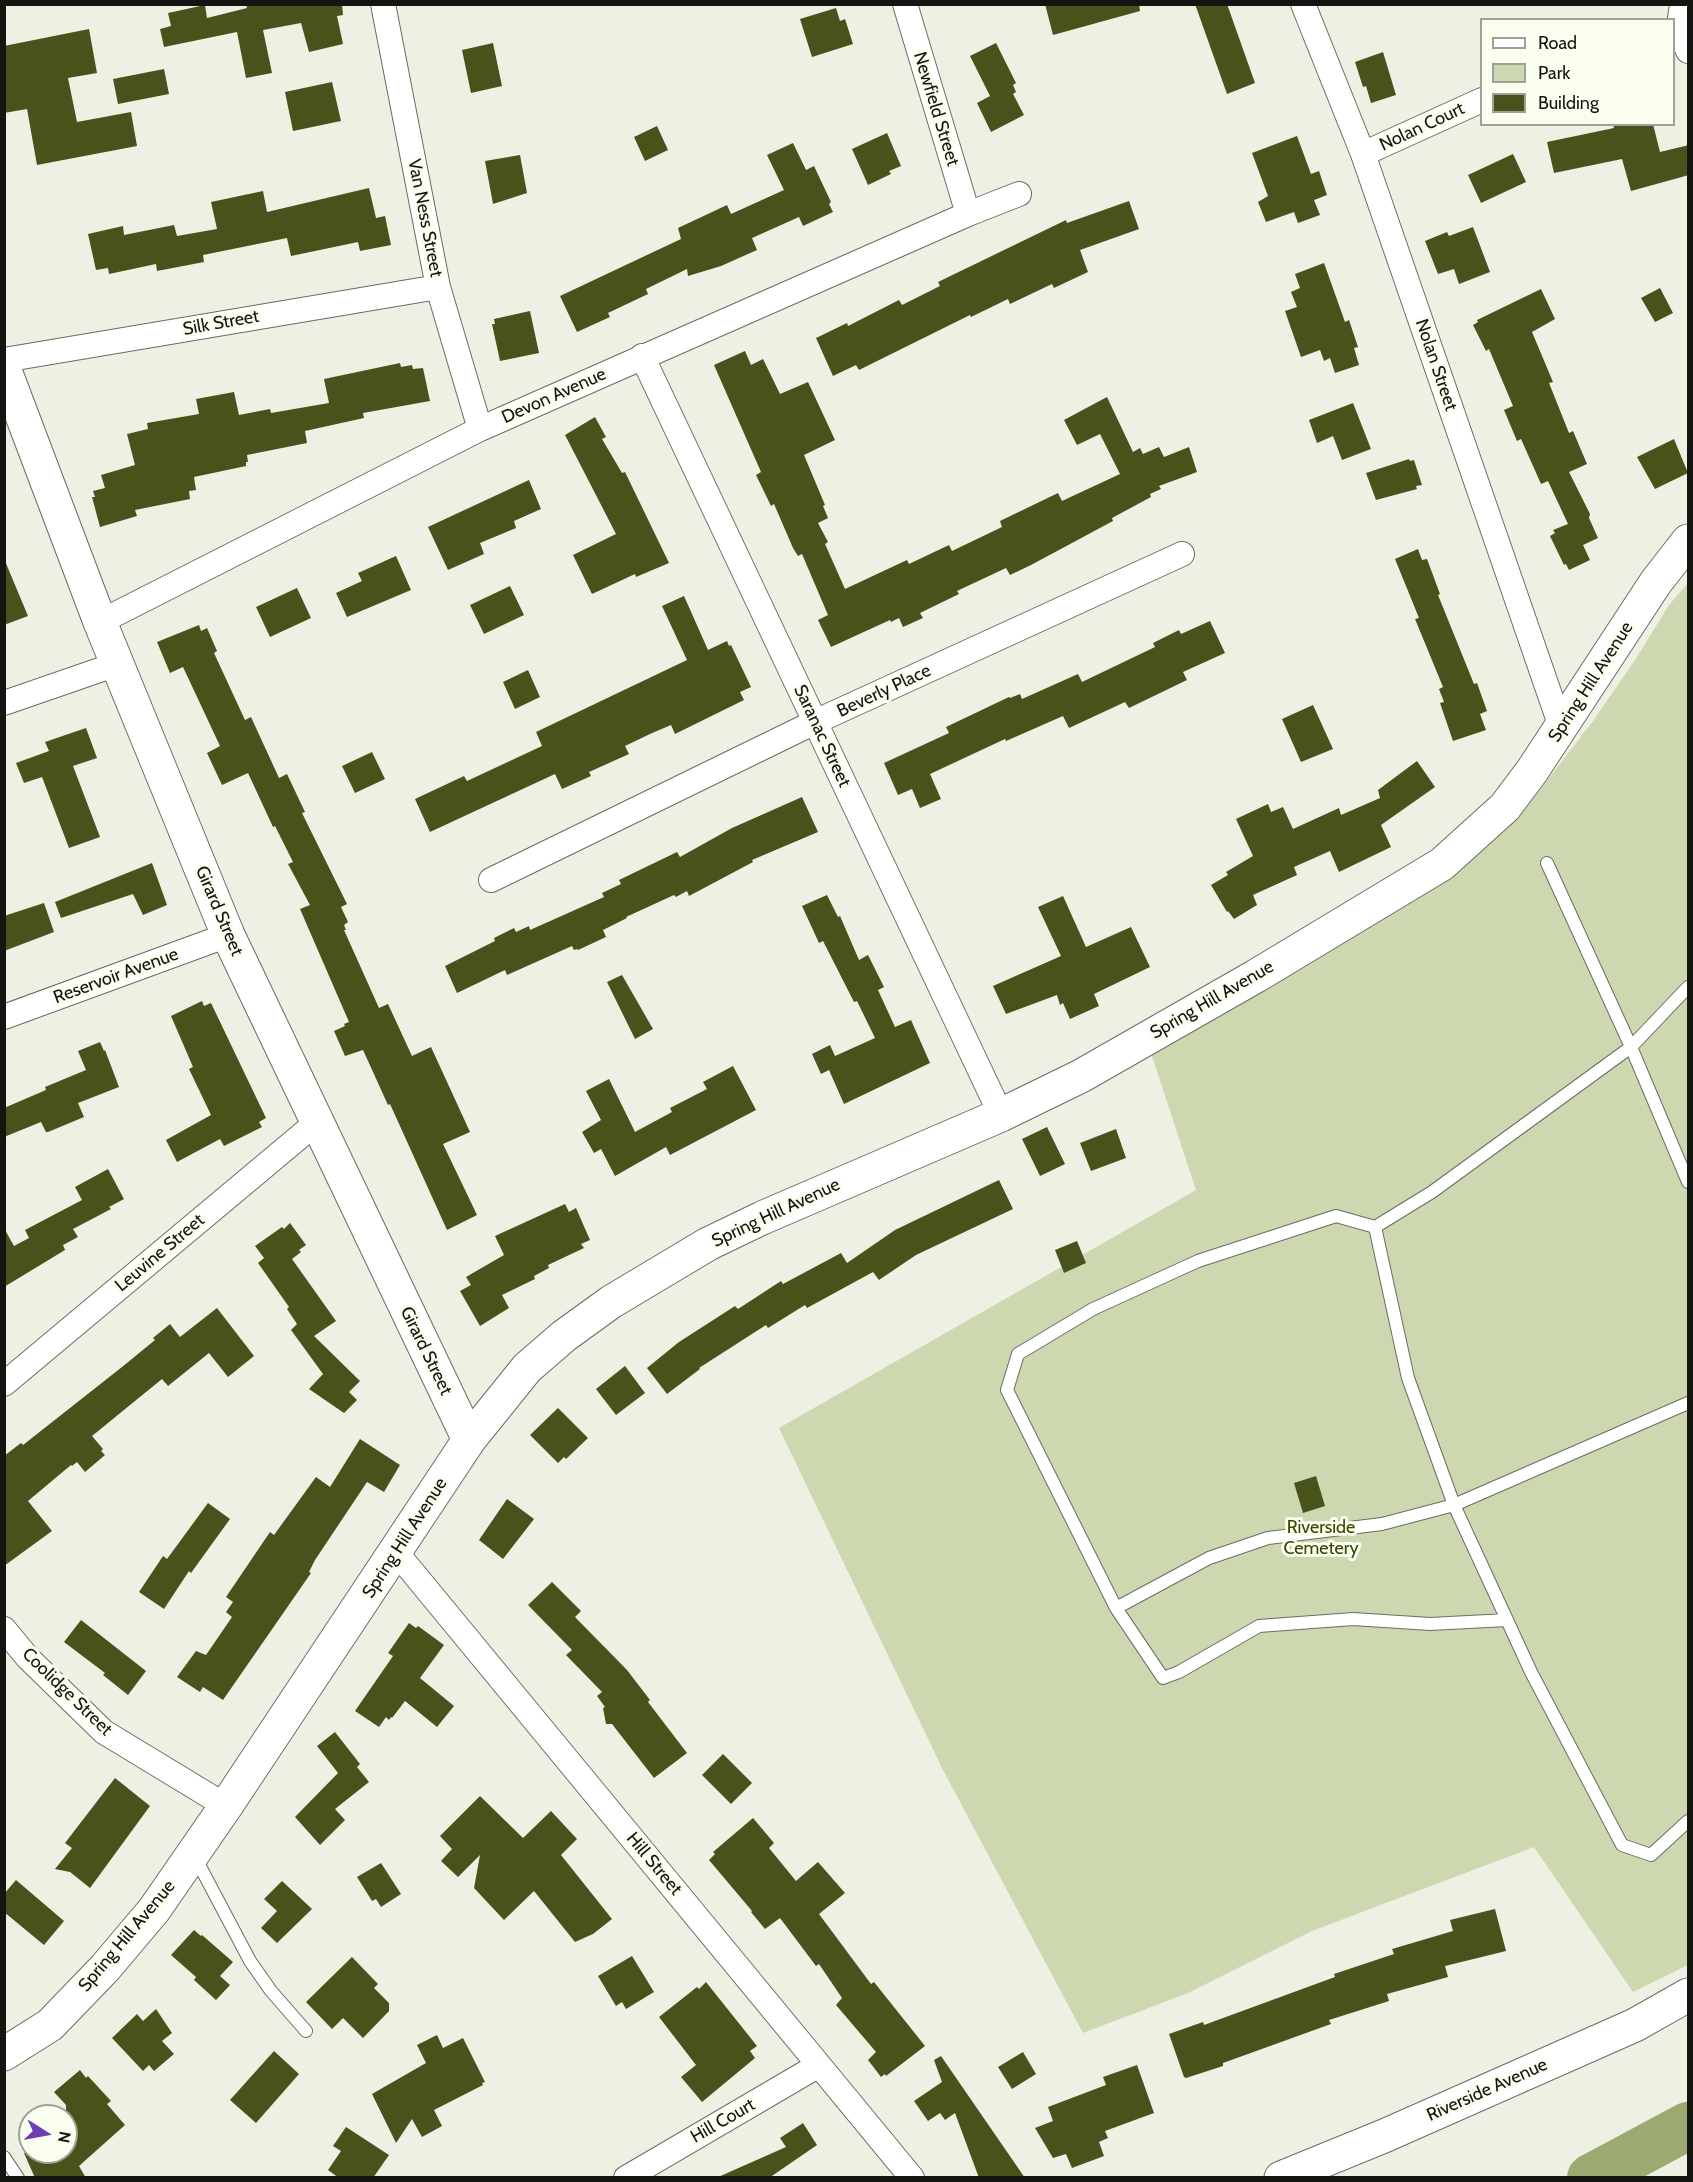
<!DOCTYPE html>
<style>
body{margin:0}
#map{position:relative;width:1693px;height:2182px;overflow:hidden;background:#edf0e2;font-family:Cabin,sans-serif}
canvas{display:block}
.frame{position:absolute;inset:0;border:6px solid #131510;pointer-events:none}
.legend{position:absolute;left:1480px;top:18px;width:195px;height:108px;box-sizing:border-box;background:#fafeef;border:2px solid #9ea196;margin:0;padding:8px 10px;list-style:none;font-size:18px;color:#131510}
.legend li{display:flex;align-items:center;gap:12px;height:30px}
.legend b{width:30px;border:2px solid #9ea196}
.north{position:absolute;left:18px;top:2104px;width:60px;height:60px;box-sizing:border-box;background:#fafeef;border:2px solid #9ea196;border-radius:50%;rotate:101deg;font-size:16px;font-weight:700;line-height:24px;text-align:center;color:#131510}
.north::after{content:'';display:block;margin:auto;width:21px;height:27px;background:#6f3db4;clip-path:polygon(50% 0,100% 100%,50% 72%,0 100%)}
</style>
<div id="map">
<canvas width="1693" height="2182"></canvas>
<div class="frame"></div>
<ul class="legend">
<li><b style="height:8px;background:#fff"></b>Road</li>
<li><b style="height:16px;background:#ced8b0"></b>Park</li>
<li><b style="height:16px;background:#48531c"></b>Building</li>
</ul>
<div class="north">N</div>
</div>
<script>
const ctx = document.querySelector('canvas').getContext('2d');
ctx.lineJoin = 'round';
function fillPath(path, color) {
  ctx.fillStyle = color;
  ctx.fill(path, 'evenodd');
}
function stroke(path, color, width, dash) {
  ctx.strokeStyle = color;
  ctx.lineWidth = width;
  ctx.lineCap = dash ? 'butt' : 'round';
  ctx.setLineDash(dash || []);
  ctx.stroke(path);
}
function label(font, color, halo, rows, align = 'center') {
  ctx.font = font + ' Cabin,sans-serif';
  ctx.lineWidth = 6;
  ctx.setLineDash([]);
  ctx.textBaseline = 'middle';
  ctx.strokeStyle = halo;
  ctx.fillStyle = color;
  for (const [text, x, y, turn = 0] of rows) {
    ctx.save();
    ctx.translate(x, y);
    ctx.rotate((+turn || 0) * Math.PI / 180);
    ctx.textAlign = isNaN(turn) ? turn : align;
    if (halo) ctx.strokeText(text, 0, 0);
    ctx.fillText(text, 0, 0);
    ctx.restore();
  }
}
fillPath(new Path2D(`
 M1688 583V1965L1633 1992 1534 1847 1312 1931 1188 1993 1083 2033 943 1770 779 1428 1196 1190 1151 1053 1327 949 1437 887 1519 817 1593 721 1637 657 1669 605Z`), '#ced8b0');
stroke(new Path2D(`
 M1591 2178 1688 2126`), '#9ca971', 48);
fillPath(new Path2D(`
 M246 4H342L343 15 337 16 343 44 309 52 301 23 263 30 272 73 246 78 237 32 164 47 160 29 171 26 168 13 205 5 207 18 247 8Z
 M1045 4H1139L1140 11 1053 35Z
 M1195 4H1227L1255 83 1227 94Z
 M836 8 840 21 845 19 853 44 812 57 800 19Z
 M89 29 97 73 68 78 77 122 131 112 137 146 37 165 27 109 4 113V46Z
 M493 43 502 86 471 93 462 50Z
 M996 43 1016 83 1013 85 1016 92 1013 94 1024 115 991 132 977 103 990 96 970 56Z
 M1383 52 1396 95 1371 103 1366 86 1363 87 1355 62Z
 M164 69 169 94 118 104 113 79Z
 M332 82 341 121 293 131 285 92Z
 M1613 124H1653L1660 152 1689 145V175L1631 191 1622 159 1554 173 1547 142 1614 128Z
 M657 126 668 150 645 161 634 137Z
 M887 133 901 166 889 171 891 174 868 185 852 149Z
 M1297 136 1311 174 1319 171 1327 195 1314 200 1320 215 1298 223 1294 212 1266 222 1258 202 1268 196 1252 153Z
 M793 143 806 170 814 166 831 202 829 204 833 212 803 226 799 217 752 238 757 250 721 266 688 276 687 269 646 289 648 294 608 313 610 317 577 332 560 296 681 239 678 228 727 205 731 214 784 190 767 155Z
 M1513 154 1526 182 1481 203 1468 175Z
 M520 155 527 193 493 204 485 161Z
 M369 188 376 218 385 216 391 245 360 251 358 242 291 256 287 238 203 255 204 262 157 271 156 264 109 274 108 268 96 270 88 234 123 226 124 235 174 225 177 236 217 229 211 202 263 191 267 212Z
 M1129 201 1139 229 1080 250 1088 272 1054 288 1052 284 1010 304 1008 299 971 317 970 315 859 370 856 365 833 376 816 338 847 323 848 326 899 300 902 305 940 286 938 282 1066 220 1067 223Z
 M1473 227 1490 272 1459 284 1454 269 1438 274 1425 241 1447 232 1449 236Z
 M1324 263 1345 322 1349 320 1358 347 1354 348 1359 365 1335 373 1330 358 1324 361 1320 350 1301 357 1285 311 1297 307 1291 292 1300 288 1295 274Z
 M1660 288 1673 313 1655 322 1641 298Z
 M1541 289 1555 319 1532 332 1553 382 1549 383 1569 433 1573 431 1587 464 1569 472 1590 514 1589 518 1598 538 1583 545 1590 560 1569 570 1566 564 1564 565 1550 536 1555 533 1553 530 1568 524 1548 481 1541 484 1521 439 1517 441 1504 410 1513 406 1489 349 1486 351 1473 325 1478 322 1477 320Z
 M530 311 539 353 500 361 492 324H495L494 319Z
 M745 351 751 365 763 359 780 394 808 382 835 440 804 455 825 505 823 506 828 518 818 523 828 542 825 544 845 589 907 560 909 564 949 545 952 551 1002 527 1000 521 1058 493 1062 501 1120 474 1100 434 1077 445 1064 420 1107 397 1133 452 1140 448 1143 454 1159 447 1164 457 1189 447 1197 472 1159 486 1161 489 1150 494 1151 497 1112 518 1113 521 1031 565 1010 575 1006 568 957 591 959 594 920 613 923 618 903 627 899 618 891 622 890 620 831 647 818 620 828 615 802 554 798 556 793 548 774 504 771 506 756 475 761 472 714 365Z
 M400 363 401 367 412 365 413 369 423 368 430 401 363 413 364 418 305 431 307 443 247 455 248 462H246V466L194 477 196 490 189 491 190 499 135 510 137 516 100 527 92 497H95L93 491 105 488 101 475 135 465 127 434 148 429 147 423 199 414 196 399 234 392 239 415 270 409 271 413 329 403 324 379Z
 M1353 403 1371 449 1342 460 1333 436 1317 443 1309 420Z
 M595 417 606 437 602 439 622 473 625 472 669 563 636 577 635 574 592 594 573 555 616 534 565 435Z
 M1674 439 1688 473 1655 489 1637 457Z
 M1409 459 1410 461 1414 460 1422 485 1416 486 1417 489 1376 500 1366 473Z
 M529 480 541 509 514 521 516 528 480 543 484 554 448 570 428 527Z
 M1418 549 1422 560 1427 559 1440 594 1438 595 1474 684 1477 683 1487 711 1480 714 1486 730 1453 741 1440 703 1444 702 1439 689 1443 687 1415 619 1419 618 1395 559Z
 M396 556 411 590 347 617 336 593 362 581 358 573Z
 M5 561 28 616 4 625V562Z
 M510 586 524 615 484 634 470 605Z
 M297 588 311 618 270 637 256 607Z
 M684 596 708 650 727 641 729 646 731 645 751 687 740 692 744 700 675 734 671 725 650 734 625 746 629 754 589 772 591 776 562 789 555 774 430 832 415 799 464 776 467 781 542 746 536 732 687 660 662 606Z
 M1210 621 1225 653 1183 672 1187 680 1129 708 1125 702 1069 728 1063 716 1006 741 1005 739 930 774 941 799 920 808 912 789 898 795 884 763 949 733 946 727 1009 697 1010 698 1020 694 1022 699 1078 674 1082 682 1155 647 1153 643 1179 630 1181 634Z
 M199 625 201 631 207 628 217 651 214 653 245 720 251 717 279 778 287 774 305 812 302 813 347 904 341 907 348 922 344 925 346 930H344L379 1008 388 1004 412 1056 431 1047 470 1132 443 1144 477 1215 447 1230 390 1104 388 1105 363 1050 345 1056 334 1031 345 1026 344 1024 349 1022 300 909 310 905 288 864 293 862 275 826 273 827 248 773 222 785 207 753 220 746 183 667 170 673 157 642Z
 M528 670 540 697 515 709 503 682Z
 M1313 705 1333 749 1301 762 1282 719Z
 M86 728 97 758 73 766 100 837 69 848 42 777 24 783 16 763 49 751 45 742Z
 M372 752 385 779 355 793 342 766Z
 M1417 761 1435 787 1381 825 1391 847 1339 872 1330 851 1294 867 1297 875 1253 895 1257 905 1234 919 1228 911 1227 912 1211 885 1228 875 1226 872 1253 856 1236 819 1268 804 1271 812 1283 807 1293 829 1339 808 1341 815 1380 798 1378 790Z
 M802 797 818 832 752 860 753 862 689 896 687 891 676 897 674 895 626 917 627 918 603 930 606 937 578 950 577 949 574 950 572 946 507 975 505 970 457 993 445 966 495 941 494 938 514 928 516 932 529 926 530 930 604 897 602 893 621 884 619 880 677 852 680 857 732 828Z
 M152 863 167 905 143 915 133 894 61 918 55 902Z
 M827 895 838 917 840 916 859 960 868 955 884 987 878 990 895 1027 911 1020 930 1063 844 1104 829 1070 821 1074 812 1054 830 1045 835 1056 875 1038 857 1001 854 1002 823 941 819 943 802 906Z
 M1063 896 1086 947 1131 927 1150 967 1094 994 1099 1006 1070 1019 1063 1003 1060 1005 1057 995 1006 1014 993 986 1061 956 1038 907Z
 M44 903 54 932 4 951V916Z
 M622 975 653 1029 635 1039 607 982Z
 M202 1001 204 1006 211 1003 266 1118 259 1122 262 1127 224 1146 220 1139 177 1162 166 1140 211 1115 189 1069 193 1067 171 1016Z
 M100 1042 104 1051 105 1050 119 1087 78 1103 84 1117 48 1132H46L41 1122 4 1137V1108L46 1090 45 1087 86 1070 78 1051Z
 M733 1066 756 1110 670 1155 666 1147 615 1176 601 1149 594 1153 582 1132 601 1120 586 1091 609 1079 635 1132 672 1112 670 1108 707 1089 703 1082Z
 M1047 1127 1065 1164 1040 1176 1022 1139Z
 M1116 1129 1126 1158 1091 1171 1080 1143Z
 M108 1169 124 1199 109 1207 111 1209 73 1229 78 1237 63 1245 65 1250 4 1287V1228L14 1246 29 1238 25 1230 82 1200 75 1187Z
 M999 1180 1013 1209 916 1255 879 1280 873 1272 807 1308 805 1305 768 1328 766 1325 699 1368 700 1369 667 1394 647 1368 679 1342 735 1306 738 1309 781 1281 783 1284 841 1253 847 1263 895 1230Z
 M565 1204 569 1212 576 1208 590 1240 581 1244 584 1248 548 1265 549 1268 534 1276 535 1279 502 1295 509 1308 480 1326 460 1291 471 1285 466 1277 504 1255 495 1236Z
 M290 1223 306 1245 299 1250 301 1252 292 1259 336 1321 314 1336 360 1381 349 1392 357 1400 344 1413 309 1389 323 1374 291 1330 297 1324 287 1309 289 1307 258 1263 264 1258 255 1246 282 1227 284 1229Z
 M1077 1241 1086 1263 1064 1273 1055 1250Z
 M217 1308 254 1356 228 1377 209 1353 168 1386 162 1379 92 1436 103 1449 101 1451 105 1455 85 1472 77 1462 72 1466 71 1465 28 1501 52 1531 4 1566V1456L21 1443 23 1445 122 1367 155 1340 153 1338 170 1324 180 1337Z
 M625 1366 645 1393 616 1415 596 1389Z
 M558 1408 588 1438 566 1459 564 1457 558 1463 530 1435Z
 M360 1439 400 1465 384 1492 367 1482 315 1560 309 1572 311 1573 223 1700 203 1687 200 1692 177 1677 196 1651 206 1655 232 1617 226 1612 233 1602 226 1597 270 1532 274 1535 316 1477 330 1487Z
 M1316 1476 1325 1506 1303 1513 1294 1483Z
 M507 1499 534 1519 503 1559 479 1540Z
 M208 1503 230 1519 191 1573 189 1571 164 1609 139 1592 163 1556 167 1559Z
 M552 1582 581 1611 575 1617 627 1670 650 1700 648 1702 687 1753 654 1778 612 1724H606L603 1708 605 1707 597 1696 602 1692 566 1655 572 1650 528 1605Z
 M81 1620 146 1671 128 1695 103 1675 105 1673 64 1642Z
 M409 1623 416 1628 418 1626 444 1645 420 1678 454 1706 437 1727 405 1701 392 1718 391 1717 389 1720 386 1717 379 1727 355 1711 393 1656 388 1653Z
 M335 1732 360 1764 357 1767 369 1782 335 1809 345 1820 320 1845 295 1817 338 1773 317 1746Z
 M723 1754 752 1783 731 1804 702 1775Z
 M115 1778 150 1806 90 1888 70 1872 55 1869 72 1848 65 1843Z
 M480 1796 523 1838 551 1811 577 1839 561 1855 612 1919 593 1934 575 1942 534 1891 504 1920 474 1888 480 1855 458 1877 441 1861 452 1849 440 1836Z
 M753 1818 774 1843 769 1848 796 1881 818 1862 845 1893 819 1914 871 1984 874 1982 925 2046 886 2076 885 2074 881 2077 868 2060 876 2052 836 2005 842 1998 819 1964 816 1966 780 1918 765 1929 751 1912 752 1911 709 1860 715 1854 713 1852Z
 M381 1863 401 1894 381 1907 376 1899 372 1901 357 1877Z
 M16 1880 64 1921 44 1945 4 1912V1894Z
 M282 1881 312 1909 277 1943 261 1928 277 1911 264 1899Z
 M1495 1909 1506 1951 1445 1966 1448 1977 1387 1994 1389 2001 1329 2020 1331 2024 1223 2063V2066L1186 2078 1184 2077 1169 2034 1203 2022 1204 2025 1335 1977 1334 1974 1394 1954 1392 1949 1453 1931 1450 1920Z
 M194 1930 201 1936 202 1935 233 1962 220 1976 230 1985 216 2000 194 1980 196 1977 171 1955Z
 M632 1956 654 1992 626 2009 622 2002 616 2006 598 1976Z
 M352 1957 378 1984 374 1988 389 2003V2011L363 2038 343 2018 332 2029 306 2002Z
 M706 1982 757 2046 750 2051 755 2058 702 2102 681 2077 696 2065 659 2017 697 1987 699 1989Z
 M156 2009 172 2033 162 2041 174 2054 154 2071 149 2065 143 2071 112 2038 137 2014 143 2021Z
 M437 2035 443 2048 463 2038 485 2082 482 2083 483 2085 434 2110 442 2126 422 2137 412 2119 396 2143 372 2094 426 2063 417 2045Z
 M274 2051 299 2074 256 2123 230 2100Z
 M1023 2052 1036 2074 1012 2089 998 2067Z
 M941 2056 1025 2178H979L955 2113 945 2120 940 2113 928 2121 914 2101 942 2082 934 2060Z
 M1137 2065 1154 2113 1105 2131 1108 2138 1099 2142 1104 2156 1072 2168 1066 2154 1053 2158 1035 2128 1053 2121 1048 2107 1106 2085 1103 2077Z
 M80 2070 86 2078 88 2076 111 2101 107 2104 125 2125 79 2166 86 2178H35L24 2153 30 2150V2152H66V2105L54 2092Z
 M803 2123 817 2145 769 2178H716L786 2147 780 2138Z
 M346 2127 389 2155 373 2178H339L328 2170 341 2151 333 2146Z`), '#48531c');
const lane = new Path2D(`
 M1547 863 1631 1047 1688 987
 M1375 1227 1408 1378 1454 1505 1382 1524 1268 1538 1209 1558 1116 1608 1163 1678 1179 1672 1259 1626 1353 1619 1430 1624 1507 1620
 M1688 1403 1454 1505 1531 1672 1622 1845 1651 1855 1688 1821
 M1116 1608 1007 1390 1018 1354 1093 1309 1198 1261 1336 1216 1375 1227 1432 1192 1631 1047 1688 1182
 M195 1857 250 1961 271 1991 306 2031
 M4 2157 18 2178`);
const street = new Path2D(`
 M383 4 438 287 480 429
 M905 4 968 214
 M1303 4 1363 154 1561 727
 M1683 4C1677 22 1680 35 1688 51
 M1363 154 1482 100
 M642 356 1001 1115
 M4 360 438 287
 M100 622 480 429 968 214 1019 194
 M4 703 117 664
 M491 880 815 722 1182 554
 M4 1017 228 935
 M4 1384 316 1123
 M396 1552 912 2178
 M4 1629 28 1658 104 1732 226 1806
 M626 2178 819 2065`);
const secondary = new Path2D(`
 M4 368 100 622 228 935 469 1440
 M4 2054 50 2025 105 1968 154 1910 226 1806 469 1440 527 1368 564 1336 611 1302 708 1244 762 1218 1001 1115 1081 1076 1256 976 1442 864 1505 807 1532 771 1656 582 1688 541
 M1281 2178 1384 2136 1635 2025 1688 1995`);
stroke(lane, '#6a6d61', 14);
stroke(street, '#6a6d61', 26);
stroke(secondary, '#6a6d61', 35);
stroke(lane, '#fff', 12);
stroke(street, '#fff', 24);
stroke(secondary, '#fff', 33);
label('18px', '#131510', '#fafeef', [
 ["Newfield Street",936,109,73],
 ["Nolan Court",1422,127,-25],
 ["Van Ness Street",425,218,79],
 ["Silk Street",221,323,-10],
 ["Nolan Street",1436,365,71],
 ["Devon Avenue",554,396,-24],
 ["Spring Hill Avenue",1591,682,-57],
 ["Beverly Place",884,691,-25],
 ["Saranac Street",822,736,65],
 ["Girard Street",219,911,67],
 ["Reservoir Avenue",116,976,-20],
 ["Spring Hill Avenue",1212,1000,-30],
 ["Spring Hill Avenue",776,1213,-25],
 ["Leuvine Street",160,1253,-40],
 ["Girard Street",426,1351,64],
 ["Spring Hill Avenue",405,1538,-57],
 ["Coolidge Street",67,1692,44],
 ["Hill Street",654,1864,50],
 ["Spring Hill Avenue",127,1936,-50],
 ["Riverside Avenue",1487,2090,-24],
 ["Hill Court",723,2121,-30]
]);
label('18px', '#394400', '#fafeef', [
 ["Riverside",1321,1528],
 ["Cemetery",1321,1549]
]);
</script>
